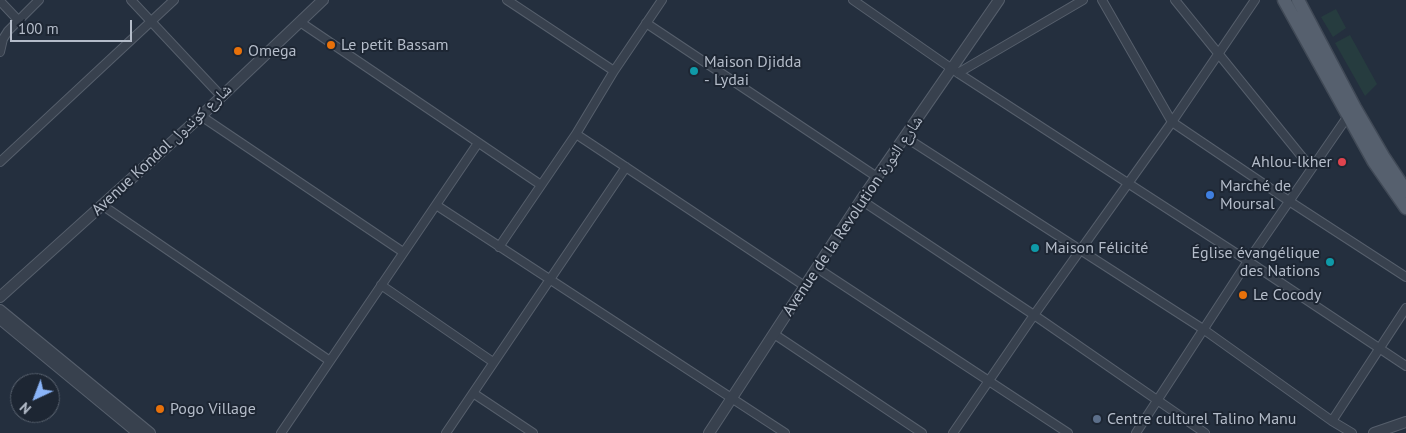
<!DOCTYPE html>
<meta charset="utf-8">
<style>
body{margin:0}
#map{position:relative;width:1406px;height:433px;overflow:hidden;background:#242f3e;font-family:"PT Sans",sans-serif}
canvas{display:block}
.north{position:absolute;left:10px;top:373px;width:50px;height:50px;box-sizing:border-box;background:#1d2633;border:1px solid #59626f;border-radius:50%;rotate:223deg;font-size:14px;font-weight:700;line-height:20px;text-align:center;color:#b4bcc9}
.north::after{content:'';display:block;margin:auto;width:18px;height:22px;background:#8ab4f8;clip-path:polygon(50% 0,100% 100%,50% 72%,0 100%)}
.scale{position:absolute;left:10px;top:20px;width:122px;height:22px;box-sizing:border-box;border:2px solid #b4bcc9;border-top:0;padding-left:6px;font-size:15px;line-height:18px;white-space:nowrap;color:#b4bcc9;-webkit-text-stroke:4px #1d2633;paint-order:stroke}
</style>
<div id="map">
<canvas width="1406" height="433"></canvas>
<div class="north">N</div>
<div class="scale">100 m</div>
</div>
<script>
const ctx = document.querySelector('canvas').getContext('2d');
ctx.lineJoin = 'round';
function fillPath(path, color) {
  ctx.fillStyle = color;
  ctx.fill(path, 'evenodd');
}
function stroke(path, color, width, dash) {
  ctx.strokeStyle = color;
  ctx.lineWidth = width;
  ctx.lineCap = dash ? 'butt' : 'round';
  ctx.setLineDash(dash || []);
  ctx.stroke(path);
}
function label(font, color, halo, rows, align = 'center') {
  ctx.font = font + ' "PT Sans","Noto Naskh Arabic",sans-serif';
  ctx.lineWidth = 4;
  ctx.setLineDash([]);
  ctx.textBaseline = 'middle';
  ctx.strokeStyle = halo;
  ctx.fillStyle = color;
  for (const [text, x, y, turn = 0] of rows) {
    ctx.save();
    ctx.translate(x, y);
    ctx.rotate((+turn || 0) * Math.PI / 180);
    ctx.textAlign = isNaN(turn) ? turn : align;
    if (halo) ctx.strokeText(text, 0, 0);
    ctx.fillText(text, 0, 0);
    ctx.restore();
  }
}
fillPath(new Path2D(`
 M1336 9 1346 28 1333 37 1321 17Z
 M1350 35 1377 84 1365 96 1335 43Z`), '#263c3f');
const minor = new Path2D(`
 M131 0 221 96
 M507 0 614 71
 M853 0 958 73 1248 261 1406 366
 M1102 0 1172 122 1289 201 1406 277
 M1175 0 1311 168
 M0 1 18 20
 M300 22 541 185
 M646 23 877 177
 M0 52 3 39 8 31 39 0
 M958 73 1083 0
 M201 116 403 252
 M576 134 806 287
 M905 137 1203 329 1332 421 1352 433
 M0 162 174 0
 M861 200 1034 315 1205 433
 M102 205 330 361
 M436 205 785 433
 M499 247 576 134 614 71 662 0
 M817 268 1068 433
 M381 285 493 362
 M774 334 922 433
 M473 393 533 433
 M1332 421 1406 308
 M281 433 478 143
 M446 433 626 167
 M953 433 1034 315 1172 122 1255 0
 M1136 433 1248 261 1350 113`);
const tertiary = new Path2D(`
 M0 297 201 116 323 0
 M0 310 150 433
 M0 319 138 433
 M709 433 861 200 999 0
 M1374 433 1406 422`);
const primary = new Path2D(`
 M1284 0 1374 162 1406 208
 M1298 0 1355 108 1383 156 1406 191`);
stroke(minor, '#565f6c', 10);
stroke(tertiary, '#565f6c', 12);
stroke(primary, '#414a57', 15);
stroke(minor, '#38414e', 8);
stroke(tertiary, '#38414e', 10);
stroke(primary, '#56606e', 12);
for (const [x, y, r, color] of [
 [331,45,5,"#e8710a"],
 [238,51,5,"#e8710a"],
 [694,71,5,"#0f9aa8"],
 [1342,162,5,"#e0444e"],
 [1210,195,5,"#3f7fe0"],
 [1035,248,5,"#0f9aa8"],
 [1330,262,5,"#0f9aa8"],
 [1243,295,5,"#e8710a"],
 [160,409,5,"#e8710a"],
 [1097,419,5,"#5c6f8a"]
]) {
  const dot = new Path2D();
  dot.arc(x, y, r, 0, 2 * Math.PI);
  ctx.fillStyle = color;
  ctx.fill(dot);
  stroke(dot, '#1d2633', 2);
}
label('16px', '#b4bcc9', '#1d2633', [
 ["Le petit Bassam",341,45],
 ["Omega",248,51],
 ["Maison Djidda",704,62],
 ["- Lydai",704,80],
 ["Ahlou-lkher",1332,162,"right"],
 ["Marché de",1220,186],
 ["Moursal",1220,204],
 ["Maison Félicité",1045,248],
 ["Église évangélique",1320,253,"right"],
 ["des Nations",1320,271,"right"],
 ["Le Cocody",1253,295],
 ["Pogo Village",170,409],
 ["Centre culturel Talino Manu",1107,419]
], 'left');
label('16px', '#b4bcc9', '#1d2633', [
 ["Avenue Kondol شارع كوندول",162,150,-43],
 ["Avenue de la Revolution شارع الثورة",853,216,-56]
]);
</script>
